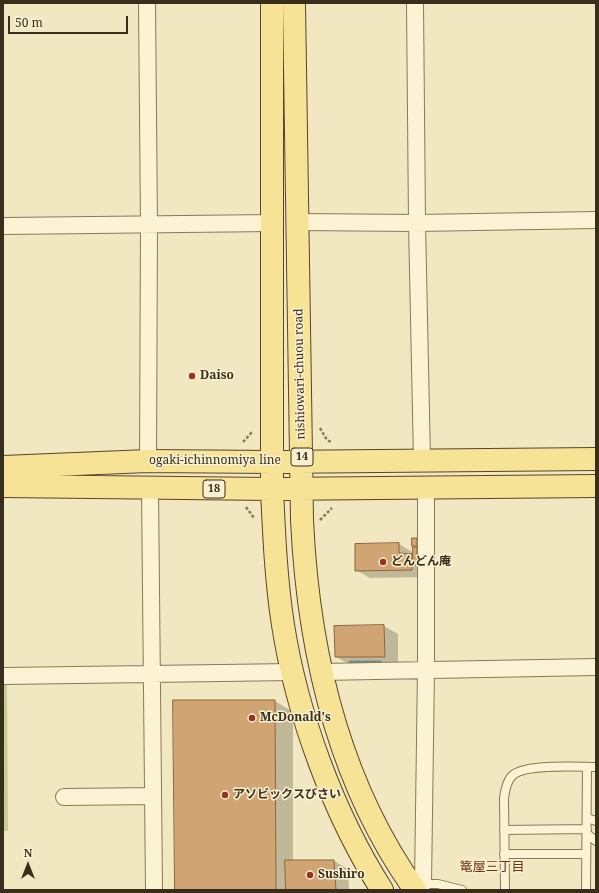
<!DOCTYPE html>
<meta charset="utf-8">
<style>
body{margin:0}
#map{position:relative;width:599px;height:893px;overflow:hidden;background:#f1e7c0;font-family:"Noto Serif",serif}
canvas{display:block}
.frame{position:absolute;inset:0;border:4px solid #392d1c;pointer-events:none}
.north{position:absolute;left:8px;top:845px;width:40px;height:40px;-webkit-text-stroke:3px #f8f0d0;paint-order:stroke;rotate:0deg;font-size:11px;font-weight:700;line-height:16px;text-align:center;color:#392d1c}
.north::after{content:'';display:block;margin:auto;width:14px;height:18px;background:#392d1c;clip-path:polygon(50% 0,100% 100%,50% 72%,0 100%)}
.scale{position:absolute;left:8px;top:16px;width:120px;height:18px;box-sizing:border-box;border:2px solid #392d1c;border-top:0;padding-left:5px;font-size:12px;line-height:14px;white-space:nowrap;color:#392d1c;-webkit-text-stroke:3px #f8f0d0;paint-order:stroke}
</style>
<div id="map">
<canvas width="599" height="893"></canvas>
<div class="frame"></div>
<div class="north">N</div>
<div class="scale">50 m</div>
</div>
<script>
const ctx = document.querySelector('canvas').getContext('2d');
ctx.lineJoin = 'round';
function fillPath(path, color) {
  ctx.fillStyle = color;
  ctx.fill(path, 'evenodd');
}
function stroke(path, color, width, dash) {
  ctx.strokeStyle = color;
  ctx.lineWidth = width;
  ctx.lineCap = dash ? 'butt' : 'round';
  ctx.setLineDash(dash || []);
  ctx.stroke(path);
}
function label(font, color, halo, rows, align = 'center') {
  ctx.font = font + ' "Noto Serif","Noto Sans JP",serif';
  ctx.lineWidth = 3;
  ctx.setLineDash([]);
  ctx.textBaseline = 'middle';
  ctx.strokeStyle = halo;
  ctx.fillStyle = color;
  for (const [text, x, y, turn = 0] of rows) {
    ctx.save();
    ctx.translate(x, y);
    ctx.rotate((+turn || 0) * Math.PI / 180);
    ctx.textAlign = isNaN(turn) ? turn : align;
    if (halo) ctx.strokeText(text, 0, 0);
    ctx.fillText(text, 0, 0);
    ctx.restore();
  }
}
fillPath(new Path2D(`
 M3 682H7L8 831H3Z`), '#c2cf93');
fillPath(new Path2D(`
 M417 539 421 541V547H417L413 545Z
 M399 544 414 553 417 548 421 551 425 577 370 578 356 570V545Z
 M384 626 398 634V664H349L336 657 335 627Z
 M174 701H275L293 712V861H334L348 869 349 890H176Z`), '#0003');
stroke(new Path2D(`
 M351 663H380`), '#69918b', 5);
const building = new Path2D(`
 M412 538H417V546H412Z
 M399 543V553L412 554V570L355 571V544Z
 M413 547H417V565H413Z
 M384 625 385 657H335L334 626Z
 M173 700H275L276 890H175Z
 M285 860H334L336 890H286Z`);
fillPath(building, '#d1a573');
stroke(building, '#8b643b', 1);
const service = new Path2D(`
 M587 818 596 821
 M504 830 587 829
 M587 834 596 841
 M504 854H586
 M423 884H438L462 890
 M505 890 504 798C505 791 506 783 511 777 521 763 578 767 596 767
 M586 890 587 767`);
const minor = new Path2D(`
 M147 3 149 225 148 461
 M415 3 417 223 422 460
 M297 222 417 223 596 220
 M3 226 273 223
 M150 488 154 890
 M321 672 596 667
 M3 676 293 672
 M64 797 153 796
 M414 889 423 884 426 669V487`);
const primary = new Path2D(`
 M272 3V489C274 534 276 580 283 625 297 714 333 813 382 890
 M294 3 302 520C308 650 339 783 415 890
 M3 467 148 461 272 462 596 459
 M3 486 272 489 596 486`);
stroke(service, '#8b7857', 10);
stroke(minor, '#8b7857', 18);
stroke(primary, '#58452b', 24);
stroke(new Path2D(`
 M320 428 327 440 331 442
 M243 442 253 431
 M246 507 254 518
 M320 520 332 508`), '#8b7857', 2.5, [3, 2]);
stroke(service, '#fbf3d3', 8);
stroke(minor, '#fbf3d3', 16);
stroke(primary, '#f7e395', 22);
for (const [x, y, r, color] of [
 [192,376,4,"#9e2f23"],
 [383,562,4,"#9e2f23"],
 [252,718,4,"#9e2f23"],
 [225,795,4,"#9e2f23"],
 [310,875,4,"#9e2f23"]
]) {
  const dot = new Path2D();
  dot.arc(x, y, r, 0, 2 * Math.PI);
  ctx.fillStyle = color;
  ctx.fill(dot);
  stroke(dot, '#f8f0d0', 1.5);
}
for (const [x, y, w] of [
 [302,457,22],
 [214,489,22]
]) {
  const box = new Path2D();
  box.roundRect(x - w / 2, y - 9, w, 18, 3);
  ctx.fillStyle = '#f8f0d0';
  ctx.fill(box);
  stroke(box, '#392d1c', 1);
}
label('bold 11px', '#392d1c', null, [
 ["14",302,457],
 ["18",214,489]
]);
label('12px', '#392d1c', '#f8f0d0', [
 ["nishiowari-chuou road",300,374,-91],
 ["ogaki-ichinnomiya line",215,461]
]);
label('bold 12px', '#392d1c', '#f8f0d0', [
 ["Daiso",200,376],
 ["どんどん庵",391,562],
 ["McDonald's",260,718],
 ["アソビックスびさい",233,795],
 ["Sushiro",318,875]
], 'left');
label('13px', '#693219', '#f8f0d0', [
 ["篭屋三丁目",492,867]
]);
</script>
